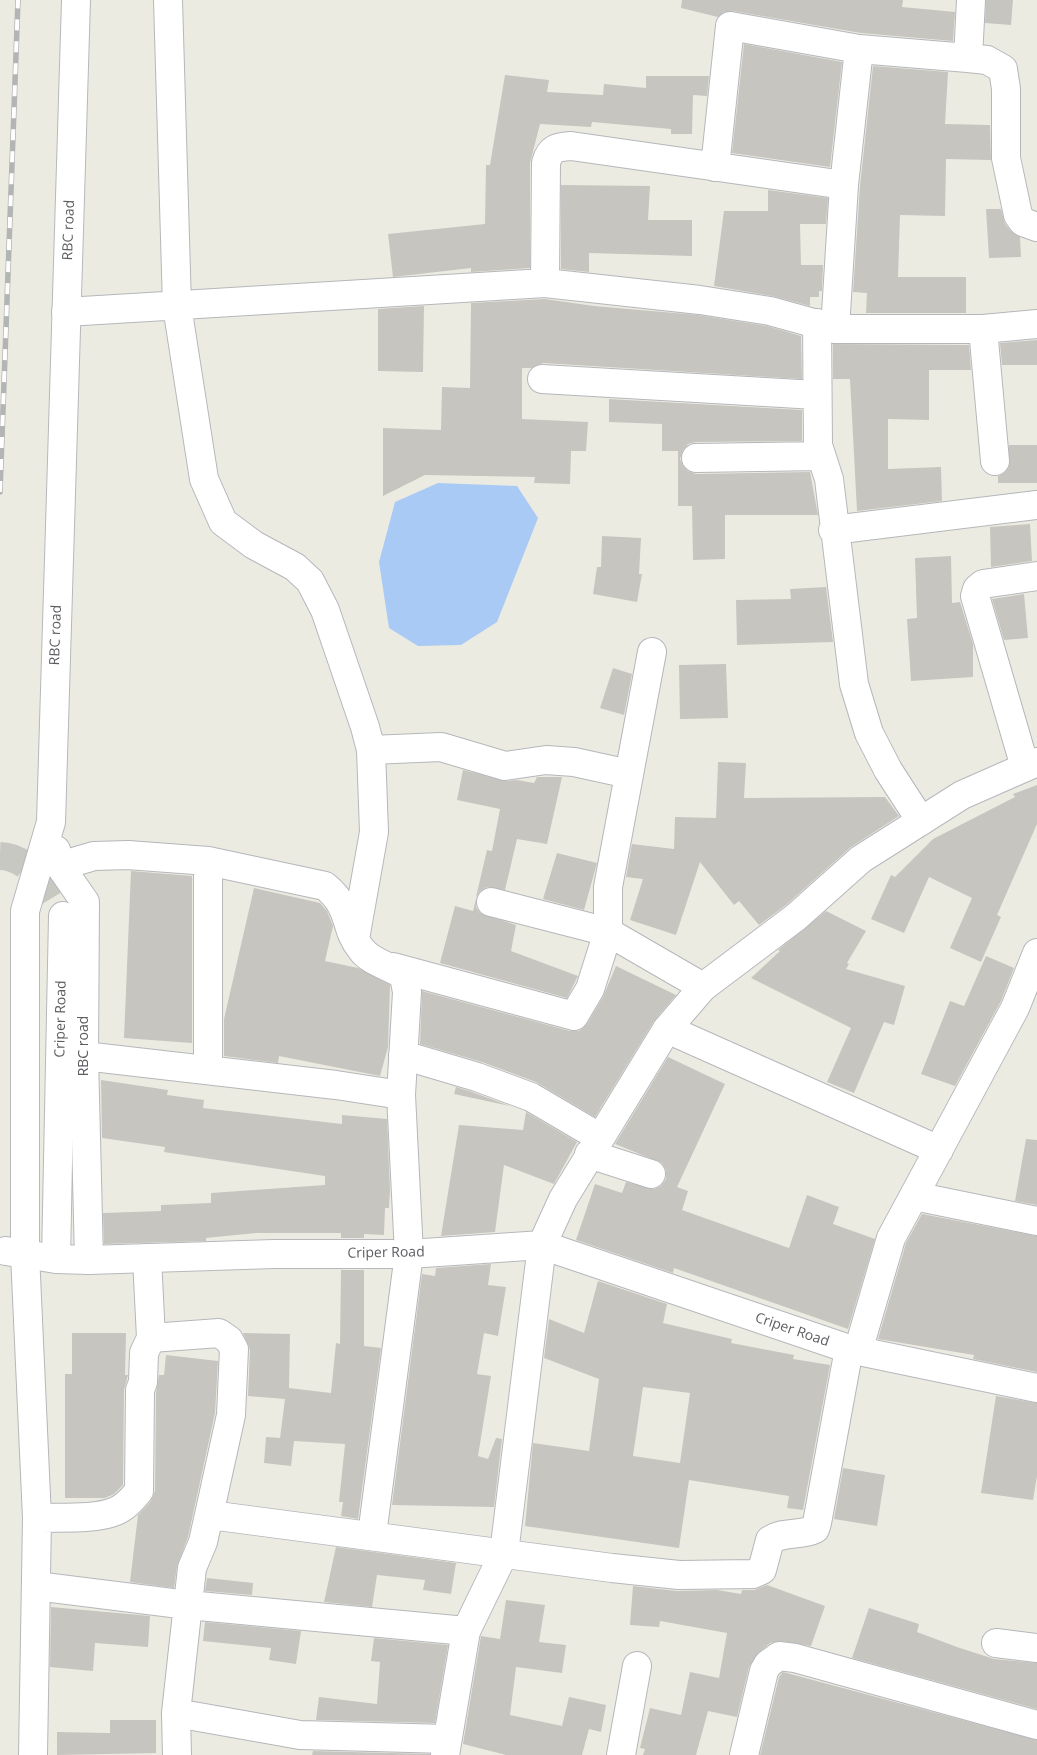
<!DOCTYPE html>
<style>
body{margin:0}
canvas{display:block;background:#ecebe2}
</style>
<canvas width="1037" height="1755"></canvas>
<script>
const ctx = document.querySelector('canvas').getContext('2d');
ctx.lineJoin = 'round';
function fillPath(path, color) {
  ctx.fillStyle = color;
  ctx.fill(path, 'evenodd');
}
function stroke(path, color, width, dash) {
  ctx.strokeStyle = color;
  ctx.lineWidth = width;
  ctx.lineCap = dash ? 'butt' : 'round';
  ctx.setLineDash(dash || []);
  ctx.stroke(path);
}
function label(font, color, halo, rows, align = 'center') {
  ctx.font = font + ' "Open Sans",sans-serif';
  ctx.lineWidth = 4.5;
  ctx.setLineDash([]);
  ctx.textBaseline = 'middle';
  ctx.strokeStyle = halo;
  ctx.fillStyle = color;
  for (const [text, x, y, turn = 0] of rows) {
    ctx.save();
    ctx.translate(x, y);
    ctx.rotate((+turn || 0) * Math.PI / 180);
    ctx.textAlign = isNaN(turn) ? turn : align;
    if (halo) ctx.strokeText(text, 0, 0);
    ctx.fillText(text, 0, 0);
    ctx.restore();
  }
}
fillPath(new Path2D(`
 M438 483 517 486 538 518 497 622 461 645 418 646 389 628 379 562 395 502Z`), '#a9caf5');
fillPath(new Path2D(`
 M682 0H903L902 7 955 12 953 41 861 33 733 11 724 12 718 17 681 8Z
 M986 0H1013L1011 25 985 23Z
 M744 44 842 62 830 167 732 153Z
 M873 66 948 72 945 124 990 125 991 160 946 159 945 216 900 215 898 277H966V313H866L867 293 853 292 860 186Z
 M505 75 549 80 547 92 603 95 604 84 646 88V76H709L707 96 693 95 692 134H671V129L592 122 591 127 540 124 530 163V268L471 272V268L393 277 388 234 485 224 486 165H490Z
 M561 185 650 186 648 220H692V256L589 253V272L561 269Z
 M768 190 828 198 826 224H800L801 265H823L822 291H819V297H810V306L772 296 714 286 724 211H768Z
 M986 209H1001L1005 224 1011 231 1020 237 1021 257 989 258Z
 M545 299 594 306 698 315 767 326 801 336 802 379 543 363 532 368H522V419L588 422 586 451H571L570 484 534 483 535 477 425 475 383 496V428L441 430 442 387 470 388 471 303Z
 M424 306 423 372 378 371V309Z
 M1037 340V365H1002L1000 343Z
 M833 344 969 345 971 370H929V420L888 419V469L941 467 942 501 857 511 850 379H833Z
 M609 399 802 410V441L696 442 688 444 683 450 680 459 683 466 688 471 696 474 810 472 818 515H725V559L693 560 692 506H678V451H662V424L609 422Z
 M1009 445H1037V483H998V476L1004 473 1009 467Z
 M1030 524 1032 561 991 567 990 527Z
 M602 536 641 538 639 574H642L637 602 593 594 597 567H601Z
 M951 556 952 603 960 602 973 644V677L911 681 907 619 917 618 915 558Z
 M826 587 833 642 737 645 736 600 791 599 790 589Z
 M1024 594 1028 638 1004 640 992 599Z
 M726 664 728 718 680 719 679 665Z
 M613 668 632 674 624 715 600 708Z
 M718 762 746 763 744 798 885 797 899 816 851 847 786 905 759 925 739 901 734 905 700 862 676 935 630 920 643 879 626 877 632 844 674 849 675 817 716 818Z
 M463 770 507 781 517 780 534 783 537 777H562L547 844 517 839 505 890 487 887 480 891 476 897 487 850 492 851 500 809 457 800Z
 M1037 785V824L997 915 1001 917 981 962 950 948 972 898 929 877 904 933 871 919 891 875 895 877 933 839 1015 797 1013 794Z
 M557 853 597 863 584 910 543 899Z
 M131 871 192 876V1043L124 1038Z
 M254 888 320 903 327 911 333 926 325 961 358 968 390 985 388 1047 380 1076 279 1056 278 1063 224 1056V1019Z
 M476 899V907L480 913 516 925 511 951 578 976 567 998 440 963 455 906 473 911Z
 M826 911 866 931 847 963 849 964 846 969 905 986 894 1025 884 1022 854 1093 827 1082 851 1028 751 978 780 951 778 950Z
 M986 956 1014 968 1001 1001 955 1086 921 1074 950 1001 964 1006Z
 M616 966 676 995 654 1021 595 1117 536 1082 482 1062 420 1044 422 991 570 1031H579L587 1024 603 997Z
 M668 1057 725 1084 677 1187 688 1191 682 1210 789 1248 807 1195 839 1207 833 1224 875 1239 848 1329 674 1268 673 1273 576 1240 595 1184 622 1193 626 1182 654 1189 661 1186 666 1179V1170L662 1163 615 1144Z
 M101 1080 168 1090 167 1095 204 1100 203 1108 342 1124V1115L387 1119 390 1190 389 1208H385L384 1235 364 1234V1238H341V1233H256L206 1238V1241L104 1244 103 1213 161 1211V1205L211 1203V1193L325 1185V1176L164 1152 165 1147 102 1138Z
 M456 1087 472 1092 510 1106 454 1094Z
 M526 1112 577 1142 554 1184 504 1165 495 1232 441 1236 459 1125 523 1130Z
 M1026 1139 1037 1140V1205L1015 1201Z
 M922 1214 1037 1236V1372L973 1359 974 1355 878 1339 906 1243Z
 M491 1264 488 1285 506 1287 498 1336 484 1333 477 1374 491 1376 478 1456 488 1459 496 1438 502 1439 494 1507 392 1505 422 1274 435 1276 436 1268Z
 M341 1270H364V1346L381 1348 358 1519 341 1516 343 1502H339L345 1444 294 1441 291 1466 264 1463 266 1437 280 1438 285 1399 248 1396 250 1350 243 1333 290 1334 289 1388 331 1393 336 1343 340 1344Z
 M598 1281 667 1304 663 1323 732 1339 731 1343 794 1355 793 1359 830 1365 803 1510 787 1508 789 1496 689 1480 679 1548 525 1526 533 1443 589 1451 599 1379 544 1358 549 1319 584 1333ZM643 1387 690 1393 680 1463 633 1456Z
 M72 1333H126L125 1375H128L124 1390 123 1485 114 1494 105 1498H65V1374H72Z
 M166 1355 218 1361 215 1413 188 1537 177 1566 174 1588 130 1582 138 1515 151 1501 155 1491 156 1393 159 1375H164Z
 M996 1396 1037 1403V1476L1033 1500 981 1493Z
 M843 1468 885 1475 877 1526 834 1519Z
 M336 1547 456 1563 451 1594 423 1590 425 1580 377 1575 372 1607 324 1602Z
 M207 1578 253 1583 252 1595 205 1591Z
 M767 1585 825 1606 811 1646 780 1641 770 1643 759 1652 749 1667 737 1717 708 1711 696 1755H643L645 1749 640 1748 650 1708 681 1715 690 1672 719 1678 727 1633 660 1621 659 1627 630 1625 633 1586 677 1591 717 1590 741 1594 742 1590H754Z
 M506 1600 545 1605 539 1642 566 1645 562 1673 516 1667 510 1715 562 1726 569 1697 606 1705 601 1732 589 1729 582 1755H506L463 1744 481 1636 500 1639Z
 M51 1607 150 1616 148 1647 95 1643 93 1671 50 1667Z
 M869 1608 919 1624 917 1632 957 1647 994 1659 1037 1663V1709L852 1658Z
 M205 1622 301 1631 296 1664 269 1660 271 1648 203 1641Z
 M374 1638 448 1645 435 1723 316 1720 319 1697 377 1704 380 1662 371 1661Z
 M783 1672 1037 1740V1755H760L779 1677Z
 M110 1720H156V1753L57 1755V1732L110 1733Z
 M313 1751 430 1754V1755H312Z`), '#c7c5bf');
stroke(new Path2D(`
 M0 856C32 857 49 892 63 916`), '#c8c8c2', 28, [28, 14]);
const street = new Path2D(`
 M168 0 177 306 204 479 223 522 254 545 295 567 310 581 325 610 365 727 371 750 374 832 355 939
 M968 58 987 60 1003 69 1006 89V158L1018 215 1023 222 1037 227
 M715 167 730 26 859 49
 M545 283 546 163C550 148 557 147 571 146L844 185
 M66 312 545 283 700 300 770 311 835 329H983L1037 324
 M817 323 818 445 829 479 854 684 869 733 888 770 921 821
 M835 329 844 185 859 49 968 58 971 0
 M983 329 995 461
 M542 379 816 395
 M696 458 821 456
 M833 530 1037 505
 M652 652 608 887V932L703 987
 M371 750 441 747 505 766 546 760 574 762 629 774
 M1025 767 975 596 977 589 983 584 1037 576
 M56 850 60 866 85 902 84 1056 89 1260
 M208 861V1070
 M60 866 94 856 128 855 208 861 325 886C353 909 343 927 361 949 371 963 391 966 404 976L407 992 401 1095
 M393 967 574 1016 590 989 608 932 491 902
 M667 1029 939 1150
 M403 1055 477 1077 531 1097 599 1137
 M84 1056 336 1085 401 1095 409 1254 372 1535
 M589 1154 651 1174
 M914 1196 1037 1221
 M6 1251 25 1254 37 1518 33 1755
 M151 1338 219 1333 229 1340 234 1349 231 1415 203 1542 192 1568 176 1713 177 1755
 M858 1351 891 1238 1015 1008 1037 953
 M210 1515 612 1568 679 1575 753 1574 762 1570 770 1540C784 1531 801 1536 815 1529L817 1523 849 1349
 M37 1518C59 1517 96 1520 116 1511 126 1507 132 1499 139 1491L140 1390 143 1382 144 1353 151 1338 147 1258
 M36 1586 188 1605 466 1631
 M996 1643 1037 1648
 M176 1713 300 1735 447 1739
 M621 1755 637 1666
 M744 1755 764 1671 768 1664 779 1656 795 1658 1037 1725`);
const secondary = new Path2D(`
 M63 916 56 1259 89 1260 274 1254H409L542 1245 849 1349 1037 1388
 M56 1259 25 1254V911L51 822 76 0
 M445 1755 466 1631 504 1553 542 1245 563 1199 667 1029 703 987 796 917 861 859 962 795 1037 762`);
stroke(street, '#b5b7bb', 30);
stroke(secondary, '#b6b8bd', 30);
stroke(street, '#fff', 28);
stroke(secondary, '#fff', 28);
const rail = new Path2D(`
 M0 492 18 0`);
stroke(rail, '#b3b4b4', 5.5);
stroke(rail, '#fff', 4, [11]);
label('14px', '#5b5d61', '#fff', [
 ["RBC road",69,230,-88],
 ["RBC road",56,635,-88],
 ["Criper Road",61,1019,-89],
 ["RBC road",84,1046,-90],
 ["Criper Road",386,1253,-1],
 ["Criper Road",792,1330,19]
]);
</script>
